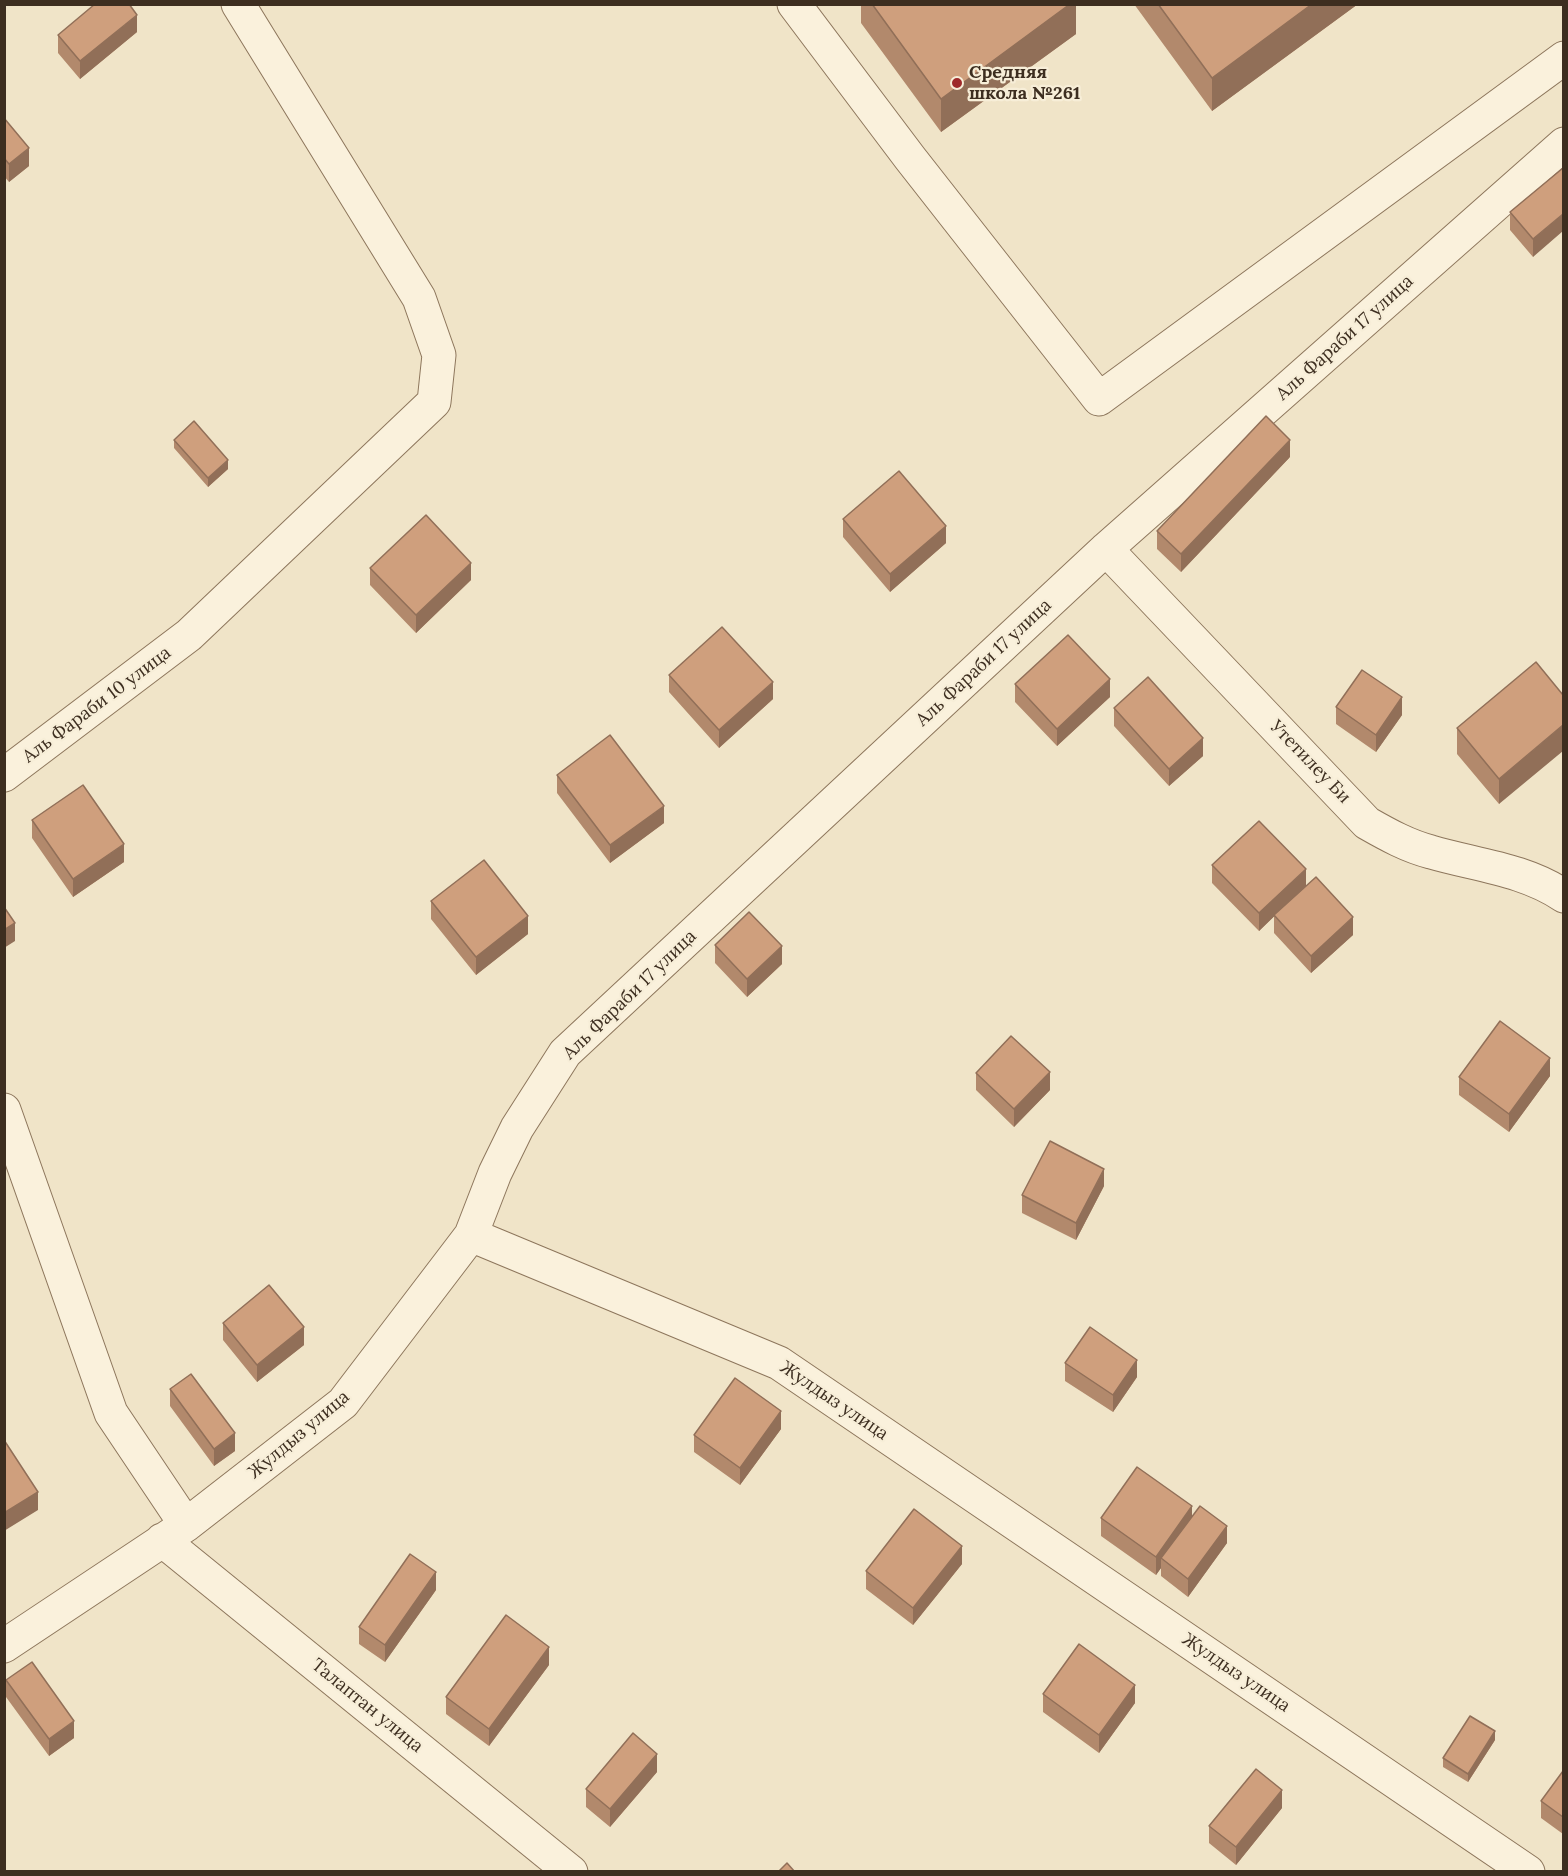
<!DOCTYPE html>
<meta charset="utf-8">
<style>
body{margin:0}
#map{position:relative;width:1568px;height:1876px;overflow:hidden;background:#f0e4c8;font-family:Lora,serif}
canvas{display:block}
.frame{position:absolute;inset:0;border:6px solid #3d2e20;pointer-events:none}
</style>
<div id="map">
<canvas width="1568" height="1876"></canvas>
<div class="frame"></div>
</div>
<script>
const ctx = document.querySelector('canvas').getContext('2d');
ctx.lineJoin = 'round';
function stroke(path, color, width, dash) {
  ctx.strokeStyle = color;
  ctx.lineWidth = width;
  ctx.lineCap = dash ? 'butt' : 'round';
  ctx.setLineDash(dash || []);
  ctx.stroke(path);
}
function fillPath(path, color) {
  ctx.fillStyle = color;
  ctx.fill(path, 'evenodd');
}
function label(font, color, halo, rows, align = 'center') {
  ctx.font = font + ' Lora,serif';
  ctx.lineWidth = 4.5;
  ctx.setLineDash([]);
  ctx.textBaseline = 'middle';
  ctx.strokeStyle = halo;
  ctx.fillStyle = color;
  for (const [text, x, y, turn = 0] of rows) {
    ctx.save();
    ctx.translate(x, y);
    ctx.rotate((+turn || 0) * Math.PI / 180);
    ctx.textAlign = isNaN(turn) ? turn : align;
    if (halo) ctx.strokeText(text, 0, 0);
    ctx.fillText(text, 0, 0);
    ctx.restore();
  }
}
const minor = new Path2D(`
 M794 4 910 158 1099 399 1564 58
 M1106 549 1367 823C1388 835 1408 846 1431 852 1475 865 1524 869 1564 896
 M4 775 189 635 434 402 439 355 419 298 238 4
 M4 1110 111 1413 186 1525
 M471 1235 495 1173 517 1128 565 1053 1106 549 1564 144
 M162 1540 571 1872
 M4 1646 186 1525 343 1403 471 1235 779 1363 1528 1872`);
stroke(minor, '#8d765c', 35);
stroke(minor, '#faf1dc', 33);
fillPath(new Path2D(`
 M861 4H1076V34L941 132 861 23Z
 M1134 4H1358L1212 111Z
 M137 32 80 79 58 53V35Z
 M4 118 29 166 9 182 4 176Z
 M1563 168 1533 257 1510 230V212Z
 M174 440 228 469 208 487 174 448Z
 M1290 457 1181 572 1157 549V531Z
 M843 519 946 543 890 592 843 537Z
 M370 568 471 580 416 633 370 585Z
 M669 675 773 699 719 748 669 692Z
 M1015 684 1110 697 1057 746 1015 702Z
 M1563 695 1499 804 1457 754V728Z
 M1336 707 1402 715 1376 752 1336 724Z
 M1114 708 1203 756 1169 786 1114 726Z
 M557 775 664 823 610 863 557 793Z
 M32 820 124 862 73 897 32 838Z
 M1212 865 1306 886 1353 935 1311 973 1274 933V916L1259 931 1212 883Z
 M431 901 528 934 476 975 431 919Z
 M715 945 782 964 747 997 715 963Z
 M976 1073 1050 1090 1014 1127 976 1090Z
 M1550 1076 1509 1132 1459 1095V1077Z
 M1104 1186 1076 1240 1022 1213V1195Z
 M223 1323 304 1345 257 1382 223 1340Z
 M1065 1363 1137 1377 1113 1412 1065 1381Z
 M170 1389 235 1451 214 1466 170 1406Z
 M781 1429 740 1485 694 1452V1435Z
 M1192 1517 1227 1543 1188 1597 1161 1576V1568L1156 1575 1101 1536V1518Z
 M962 1564 913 1625 866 1589V1571Z
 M436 1590 385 1662 359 1644V1627Z
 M549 1665 489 1746 446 1714V1697Z
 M6 1680 74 1738 49 1756 6 1697Z
 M1043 1694 1135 1703 1099 1753 1043 1712Z
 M1495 1740 1468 1782 1443 1767V1758Z
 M1563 1771V1834L1541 1818V1801Z
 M657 1772 610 1827 586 1807V1789Z
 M1282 1808 1236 1865 1209 1843V1826Z`), '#b2896c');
fillPath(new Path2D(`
 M1070 4H1076V34L941 132V99Z
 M1312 4H1358L1212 111V78Z
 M137 15V32L80 79V61Z
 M29 148V166L9 182V164Z
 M1563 214V231L1533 257V239Z
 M1290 440V457L1181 572V554Z
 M228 460V469L208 487V478Z
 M946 526V543L890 592V574Z
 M471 563V580L416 633V615Z
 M1110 679V697L1057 746V729Z
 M773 682V699L719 748V730Z
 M1402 697V715L1376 752V735Z
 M1563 725V751L1499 804V779Z
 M1203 738V756L1169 786V769Z
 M664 806V823L610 863V845Z
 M124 844V862L73 897V879Z
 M1306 869V886L1259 931V913Z
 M528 916V934L476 975V957Z
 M1353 917V935L1311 973V956Z
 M15 923V941L4 948V930Z
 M782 946V964L747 997V979Z
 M1550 1058V1076L1509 1132V1114Z
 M1050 1072V1090L1014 1127V1109Z
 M1104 1169V1186L1076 1240V1223Z
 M304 1327V1345L257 1382V1365Z
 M1137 1360V1377L1113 1412V1395Z
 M781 1411V1429L740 1485V1468Z
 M235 1433V1451L214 1466V1449Z
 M38 1492V1510L4 1531V1513Z
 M1192 1506V1523L1161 1558V1568L1156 1575V1557Z
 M1227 1526V1543L1188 1597V1579Z
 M962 1546V1564L913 1625V1608Z
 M436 1572V1590L385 1662V1645Z
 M549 1647V1665L489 1746V1729Z
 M1135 1685V1703L1099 1753V1735Z
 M74 1721V1738L49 1756V1739Z
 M1495 1731V1740L1468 1782V1774Z
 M657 1754V1772L610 1827V1809Z
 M1282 1790V1808L1236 1865V1847Z`), '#916f58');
const building = new Path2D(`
 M95 4H129L137 15 80 61 58 35Z
 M872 4H1070L941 99Z
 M1158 4H1312L1212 78Z
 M4 118 29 148 9 164 4 158Z
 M1563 168V214L1533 239 1510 212Z
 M1266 416 1290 440 1181 554 1157 531Z
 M194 421 228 460 208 478 174 440Z
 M899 471 946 526 890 574 843 519Z
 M426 515 471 563 416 615 370 568Z
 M722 627 773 682 719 730 669 675Z
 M1068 635 1110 679 1057 729 1015 684Z
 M1536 662 1563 695V725L1499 779 1457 728Z
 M1362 670 1402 697 1376 735 1336 707Z
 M1148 677 1203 738 1169 769 1114 708Z
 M610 735 664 806 610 845 557 775Z
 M83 785 124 844 73 879 32 820Z
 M1259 821 1306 869 1259 913 1212 865Z
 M484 860 528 916 476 957 431 901Z
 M1316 877 1353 917 1311 956 1274 915Z
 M4 907 15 923 4 930Z
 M749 912 782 946 747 979 715 945Z
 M1500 1021 1550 1058 1509 1114 1459 1077Z
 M1011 1036 1050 1072 1014 1109 976 1073Z
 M1050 1141 1104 1169 1076 1223 1022 1195Z
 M269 1285 304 1327 257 1365 223 1323Z
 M1090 1327 1137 1360 1113 1395 1065 1363Z
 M191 1374 235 1433 214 1449 170 1389Z
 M735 1378 781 1411 740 1468 694 1435Z
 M4 1440 38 1492 4 1513Z
 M1137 1467 1192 1506 1156 1557 1101 1518Z
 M1200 1506 1227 1526 1188 1579 1161 1558Z
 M914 1509 962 1546 913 1608 866 1571Z
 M410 1554 436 1572 385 1645 359 1627Z
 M506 1615 549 1647 489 1729 446 1697Z
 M1079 1644 1135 1685 1099 1735 1043 1694Z
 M32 1662 74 1721 49 1739 6 1680Z
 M1470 1716 1495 1731 1468 1774 1443 1758Z
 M633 1733 657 1754 610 1809 586 1789Z
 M1256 1769 1282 1790 1236 1847 1209 1826Z
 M1563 1771V1817L1541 1801Z
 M787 1863 795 1872H778Z`);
fillPath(building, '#cf9f7d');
stroke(building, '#916f58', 1.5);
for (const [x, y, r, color] of [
 [957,83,6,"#9e2a2b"]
]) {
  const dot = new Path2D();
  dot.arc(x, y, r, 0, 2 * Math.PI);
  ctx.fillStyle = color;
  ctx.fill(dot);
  stroke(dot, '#f7eed8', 2);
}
label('bold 18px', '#3d2e20', '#f7eed8', [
 ["Средняя",969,73],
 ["школа №261",969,94]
], 'left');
label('18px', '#3d2e20', '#f7eed8', [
 ["Аль Фараби 17 улица",1345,338,-42],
 ["Аль Фараби 17 улица",984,663,-43],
 ["Аль Фараби 10 улица",97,705,-37],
 ["Утетилеу Би",1310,762,46],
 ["Аль Фараби 17 улица",630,995,-44],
 ["Жулдыз улица",834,1401,34],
 ["Жулдыз улица",299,1435,-40],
 ["Жулдыз улица",1236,1673,34],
 ["Талаптан улица",367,1706,39]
]);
</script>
